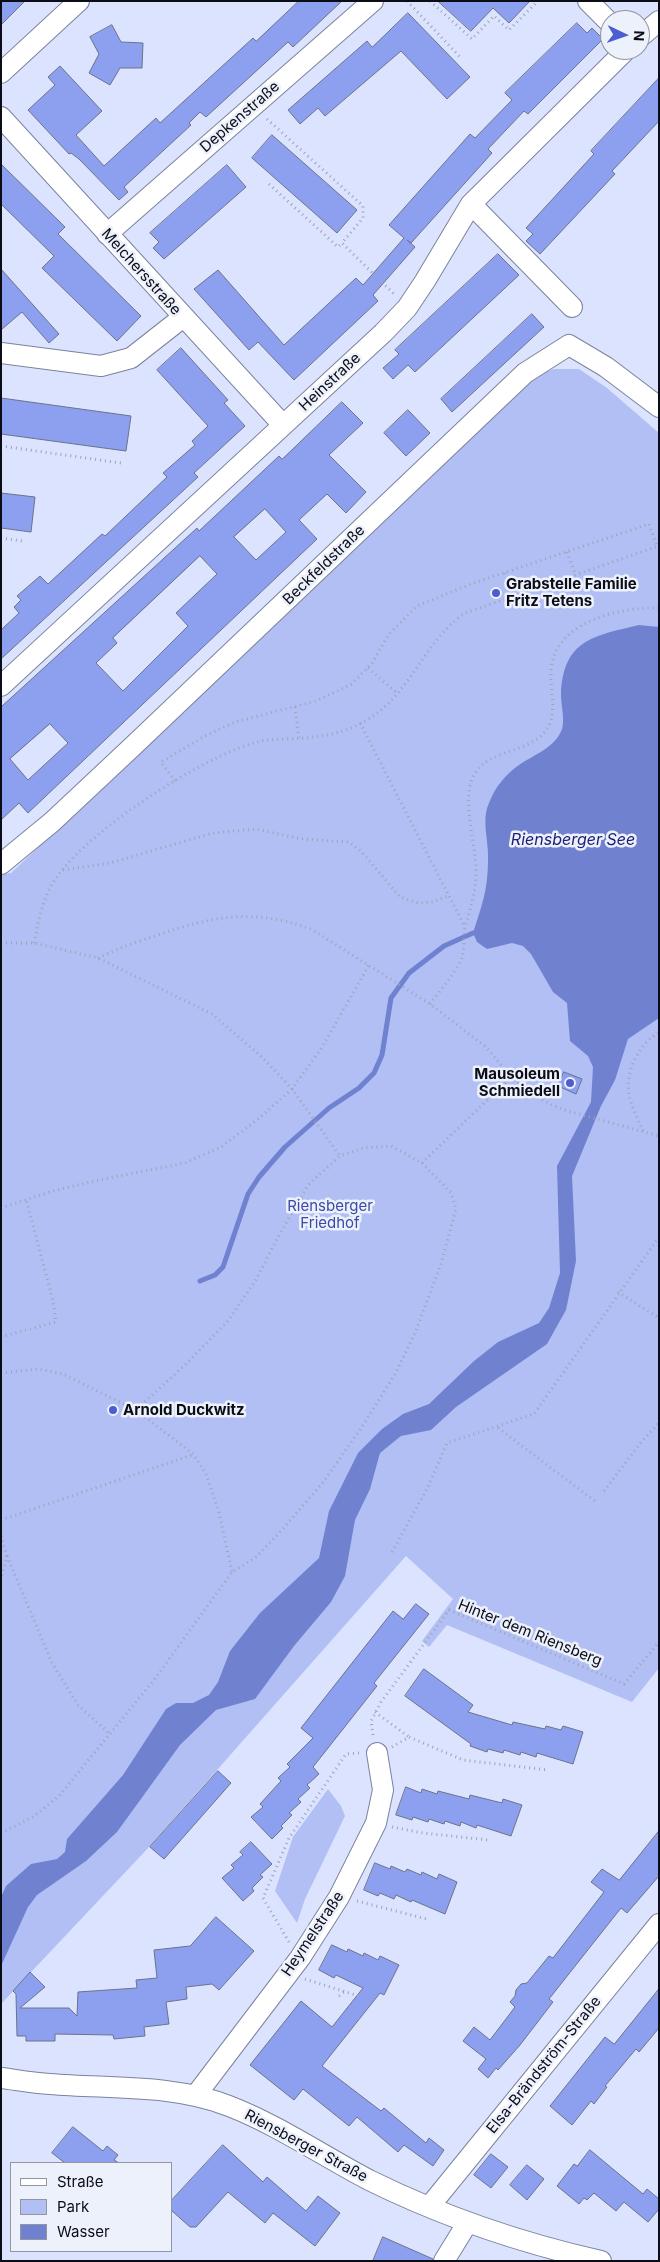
<!DOCTYPE html>
<meta charset="utf-8">
<style>
body{margin:0}
#map{position:relative;width:660px;height:2262px;overflow:hidden;background:#dbe3ff;font-family:Inter,sans-serif}
canvas{display:block}
.frame{position:absolute;inset:0;border:2px solid #0b0d16;pointer-events:none}
.legend{position:absolute;left:10px;top:2162px;width:162px;height:90px;box-sizing:border-box;background:#edf1fc;border:1px solid #9396a0;margin:0;padding:6px 9px;list-style:none;font-size:15px;color:#0b0d16}
.legend li{display:flex;align-items:center;gap:10px;height:25px}
.legend b{width:25px;border:1px solid #9396a0}
.north{position:absolute;left:600px;top:10px;width:50px;height:50px;box-sizing:border-box;background:#edf1fc;border:1px solid #9396a0;border-radius:50%;rotate:93deg;font-size:14px;font-weight:700;line-height:20px;text-align:center;color:#0b0d16}
.north::after{content:'';display:block;margin:auto;width:18px;height:22px;background:#4c5cd1;clip-path:polygon(50% 0,100% 100%,50% 72%,0 100%)}
</style>
<div id="map">
<canvas width="660" height="2262"></canvas>
<div class="frame"></div>
<ul class="legend">
<li><b style="height:6px;background:#fff"></b>Straße</li>
<li><b style="height:14px;background:#b1bff4"></b>Park</li>
<li><b style="height:14px;background:#7082cf"></b>Wasser</li>
</ul>
<div class="north">N</div>
</div>
<script>
const ctx = document.querySelector('canvas').getContext('2d');
ctx.lineJoin = 'round';
function fillPath(path, color) {
  ctx.fillStyle = color;
  ctx.fill(path, 'evenodd');
}
function stroke(path, color, width, dash) {
  ctx.strokeStyle = color;
  ctx.lineWidth = width;
  ctx.lineCap = dash ? 'butt' : 'round';
  ctx.setLineDash(dash || []);
  ctx.stroke(path);
}
function label(font, color, halo, rows, align = 'center') {
  ctx.font = font + ' Inter,sans-serif';
  ctx.lineWidth = 5;
  ctx.setLineDash([]);
  ctx.textBaseline = 'middle';
  ctx.strokeStyle = halo;
  ctx.fillStyle = color;
  for (const [text, x, y, turn = 0] of rows) {
    ctx.save();
    ctx.translate(x, y);
    ctx.rotate((+turn || 0) * Math.PI / 180);
    ctx.textAlign = isNaN(turn) ? turn : align;
    if (halo) ctx.strokeText(text, 0, 0);
    ctx.fillText(text, 0, 0);
    ctx.restore();
  }
}
fillPath(new Path2D(`
 M554 369H579L607 388 659 433V1668L632 1702 447 1625 429 1647 422 1641 453 1599 406 1556 149 1847 1 2004V874L11 873 517 395 540 374Z
 M328 1789 341 1806 345 1816 305 1899 297 1923 275 1891 293 1837Z`), '#b1bff4');
fillPath(new Path2D(`
 M639 625 659 627V1018L628 1039 615 1080 601 1106 572 1176 576 1261 566 1310 547 1344 456 1407 431 1430 401 1436 380 1453 370 1489 355 1520 345 1576 331 1602 294 1646 255 1699 216 1710 180 1745 117 1832 86 1861 37 1895 28 1907 1 1966V1897L6 1886 31 1864 57 1859 65 1852 67 1839 123 1775 166 1709 176 1703H193L209 1695 218 1682 230 1651 260 1613 319 1558 329 1511 358 1453 382 1429 403 1414 429 1404 474 1361 498 1342 539 1323 549 1308 560 1273 557 1166 591 1102 593 1067 588 1056 570 1041 567 1003 553 992 531 954 523 946 512 943 487 949 477 942 473 933C482 905 488 890 488 859 489 841 481 820 489 803 495 787 506 774 519 765 535 754 555 748 562 729 565 719 561 705 561 695 563 640 593 636 639 625Z`), '#7082cf');
stroke(new Path2D(`
 M200 1281 215 1275 223 1267 248 1194 259 1177 285 1147 329 1108 359 1088 374 1073 382 1055 391 998 409 973 444 946 473 933`), '#7082cf', 5);
const building = new Path2D(`
 M1 1H25L1 25Z
 M299 1H342L293 47 288 42 206 117 200 112 189 123 191 125 124 187 128 192 119 200 79 159 71 153 69 154 28 110 55 85 48 77 60 66 102 111 76 135 104 166 156 118 160 123 253 38 256 41Z
 M438 1H530L509 23 493 8 471 31Z
 M408 13 470 77 447 99 401 51 325 116 318 108 300 124 288 110 367 41 372 47Z
 M577 23 587 33 592 28 603 39 528 114 524 111 488 149 492 153 411 243 407 240 415 247 373 295 378 301 294 380 258 342 249 350 194 289 218 270 284 345 356 278 363 285 404 238 389 225 470 134 475 138 512 100 505 93Z
 M112 25 121 42 143 43 142 68H120L110 85 89 73 99 54 90 37Z
 M659 78V121L612 171 615 174 540 254 526 241 533 234 526 228 594 154 591 151Z
 M272 135 357 210 337 233 252 158Z
 M1 164 65 227 58 234 141 316 117 341 42 268 54 256 1 204Z
 M227 165 246 187 164 259 153 248 159 242 150 233Z
 M498 254 519 275 415 372 408 365 393 379 383 368 399 354 395 350Z
 M1 269 59 334 49 343 22 312 1 330Z
 M532 314 544 327 452 412 441 399Z
 M181 348 228 400 224 403 245 426 194 473 198 477 1 659V630L19 613 14 607 21 600 17 596 40 576 48 584 102 534 105 536 167 477 163 473 195 445 192 441 208 426 157 370Z
 M1 398 131 416 126 451 1 434Z
 M342 402 363 423 329 455 366 492 346 513 327 494 299 520 317 539 28 813 19 803 1 820V707L197 528 199 531 279 456 282 459ZM265 509 286 532 256 560 234 537ZM200 556 217 574 176 613 188 626 123 691 96 663 117 643 113 638ZM50 724 68 743 28 780 10 759Z
 M408 410 430 433 406 456 384 433Z
 M1 493 35 497 31 532 1 528Z
 M564 1072 582 1079 576 1094 558 1086Z
 M416 1604 429 1614 374 1683 377 1686 313 1767 319 1774 307 1785 310 1788 298 1799 301 1802 289 1813 292 1815 281 1826 283 1828 272 1839 251 1817 263 1807 260 1804 281 1781 278 1778 290 1767 287 1764 313 1738 301 1728 393 1611 403 1619Z
 M424 1669 473 1705 468 1712 512 1725 513 1722 545 1729 546 1726 561 1730 563 1726 583 1732 573 1764 537 1753 536 1757 521 1752 520 1755 504 1750 503 1753 488 1749 487 1752 470 1746 471 1744 405 1696Z
 M218 1771 231 1783 164 1859 150 1847Z
 M406 1787 421 1793 422 1789 437 1794 438 1791 469 1799 470 1795 502 1803 503 1799 522 1805 511 1836 477 1825 476 1828 461 1822 460 1826 445 1821 444 1824 429 1819 428 1822 413 1817 412 1820 396 1815Z
 M659 1831V1876L627 1913 621 1908 549 1999 553 2002 520 2045 498 2070 496 2068 488 2078 478 2069 486 2059 463 2041 474 2027 490 2040 515 2007 510 2002 515 1996 516 1990 521 1984 527 1983 549 1956 553 1958 604 1892 591 1882 602 1869 619 1880Z
 M251 1842 272 1864 260 1875 263 1877 252 1888 254 1891 243 1901 222 1878 234 1868 231 1865 243 1855 240 1852Z
 M375 1863 390 1869 391 1866 405 1872 407 1869 421 1875 422 1872 437 1879 439 1874 457 1882 445 1914 412 1900 411 1902 396 1895 394 1899 380 1893 378 1896 364 1890Z
 M216 1917 254 1951 219 1990 212 1984 186 1987 187 1999 166 2002 169 2024 144 2027 145 2036 114 2039 113 2035 55 2034V2041H26V2036H17L16 1994 13 1991 30 1972 45 1987 20 2008H69L77 2016 78 1992 137 1988 136 1980 157 1978 154 1950 190 1946Z
 M332 1945 347 1952 348 1949 363 1956 364 1953 378 1960 380 1956 399 1965 384 1995 380 1993 322 2066 381 2111 384 2108 426 2143 429 2138 444 2150 433 2166 404 2145 398 2152 357 2117 349 2126 303 2089 294 2100 250 2065 301 2001 332 2027 363 1988 336 1975 334 1978 319 1970Z
 M659 1989V2028L639 2052 636 2049 605 2086 607 2087 594 2104 591 2101 572 2125 550 2106 605 2037 614 2044Z
 M73 2127 103 2151 107 2146 118 2155 114 2160 119 2163H65L52 2153Z
 M223 2145 263 2182 267 2177 306 2211 318 2196 340 2213 315 2246 273 2213 265 2223 228 2192 196 2227H190L171 2210V2201Z
 M590 2150 643 2194 647 2189 659 2199V2209L648 2222 624 2202 616 2211 594 2193 587 2200 584 2198 579 2204 557 2186 574 2164 577 2166Z
 M491 2154 508 2167 491 2188 474 2175Z
 M527 2165 544 2179 527 2200 510 2185Z
 M383 2237 433 2259 432 2261H373Z`);
fillPath(building, '#8da0ef');
stroke(building, '#6b728a', 1);
const minor = new Path2D(`
 M588 1 610 23
 M640 37 659 21
 M1 73 79 1
 M1 117 283 425
 M471 204 572 307
 M107 234 373 1
 M1 353 101 366 131 358 182 318
 M1 686 383 333 407 308 425 281 471 204 626 50
 M1 864 52 822 132 747 525 373 569 345 606 367 659 407
 M1 2078C17 2080 34 2083 50 2084 109 2089 173 2084 229 2106 278 2125 323 2156 369 2180 442 2216 521 2243 601 2261
 M196 2095 300 1958 339 1897 376 1823 383 1790 377 1753
 M429 2207 659 1924
 M444 2261 468 2222`);
stroke(minor, '#7c839c', 22);
stroke(new Path2D(`
 M407 1 462 59
 M430 1 472 39 494 16 509 30 538 1
 M267 119 363 206V218L342 243
 M269 184 338 247 342 243 395 295
 M1 446 121 463
 M1 538 22 541
 M567 552 575 573
 M505 573 513 596
 M368 668 398 694
 M295 707 299 739
 M360 723 465 927
 M175 781 161 762 205 736 235 722 316 701 352 684 372 663 389 634 417 606 471 584 649 524 657 547
 M63 870 110 863 213 833 256 829 301 839 349 842 361 851 400 897 418 903 433 902 448 896
 M1 943H34L98 958 212 1014 262 1057 292 1089 340 1156
 M34 943C38 924 41 906 50 888 76 837 201 757 257 742 266 739 277 740 287 739 315 738 342 735 367 720 411 694 424 641 465 613L659 546
 M98 958C117 949 136 942 155 936 212 916 254 908 311 929L430 1004 486 1047 511 1077 540 1099 561 1109 659 1136
 M430 1004C440 990 455 974 462 958 465 949 463 937 465 928 470 908 477 890 476 869 475 841 465 813 470 786 477 749 525 755 544 733 561 713 547 685 552 663 561 620 622 607 659 608
 M643 1131C638 1119 631 1106 629 1094 625 1072 639 1043 659 1033
 M422 1163 511 1077
 M1 1208 53 1191 94 1181 185 1163 221 1147 257 1120 292 1089 321 1049 369 965
 M618 1292 659 1318
 M1 1337 56 1322 53 1301 26 1199
 M1 1373 38 1369 63 1374 136 1410 193 1454 206 1474 219 1512 232 1572
 M498 1428 595 1501
 M604 1491 642 1441 659 1423
 M1 1520 192 1455
 M1 1536 7 1556 1 1578
 M392 1552 428 1487 447 1443 534 1414 659 1237
 M7 1556 52 1663 78 1705 111 1735
 M375 1712 409 1737
 M373 1735 371 1721 381 1702 449 1610 624 1684 659 1642
 M392 1747 409 1737 463 1760 548 1770
 M392 1827 423 1833 488 1840
 M1 1833 33 1817 59 1796 154 1680 232 1572 255 1558 282 1530 324 1481 362 1427 395 1374 415 1333 441 1264 456 1209 451 1193 422 1163 391 1146 363 1148 340 1156 308 1185 277 1239 257 1278 228 1321 186 1364 136 1410
 M357 1901 427 1919
 M289 1942 263 1898 289 1838 346 1754 359 1753
 M305 1979 362 1997
 M339 1996 344 1992`), '#9da3b9', 3, [1, 4]);
stroke(minor, '#fff', 20);
for (const [x, y, r, color] of [
 [496,593,5,"#4c5cd1"],
 [570,1083,5,"#4c5cd1"],
 [113,1410,5,"#4c5cd1"]
]) {
  const dot = new Path2D();
  dot.arc(x, y, r, 0, 2 * Math.PI);
  ctx.fillStyle = color;
  ctx.fill(dot);
  stroke(dot, '#edf1fc', 2);
}
label('15px', '#0b0d16', '#edf1fc', [
 ["Depkenstraße",240,117,-41],
 ["Melchersstraße",141,272,48],
 ["Heinstraße",330,382,-43],
 ["Beckfeldstraße",324,565,-44],
 ["Hinter dem Riensberg",530,1633,22],
 ["Heymelstraße",313,1934,-56],
 ["Elsa-Brändström-Straße",544,2065,-51],
 ["Riensberger Straße",306,2146,28]
]);
label('bold 15px', '#0b0d16', '#edf1fc', [
 ["Grabstelle Familie",506,584],
 ["Fritz Tetens",506,601],
 ["Mausoleum",560,1074,"right"],
 ["Schmiedell",560,1091,"right"],
 ["Arnold Duckwitz",123,1410]
], 'left');
label('15px', '#3c4aa6', '#edf1fc', [
 ["Riensberger",330,1206],
 ["Friedhof",330,1223]
]);
label('italic 16px', '#1c1d77', '#edf1fc', [
 ["Riensberger See",573,840]
]);
</script>
